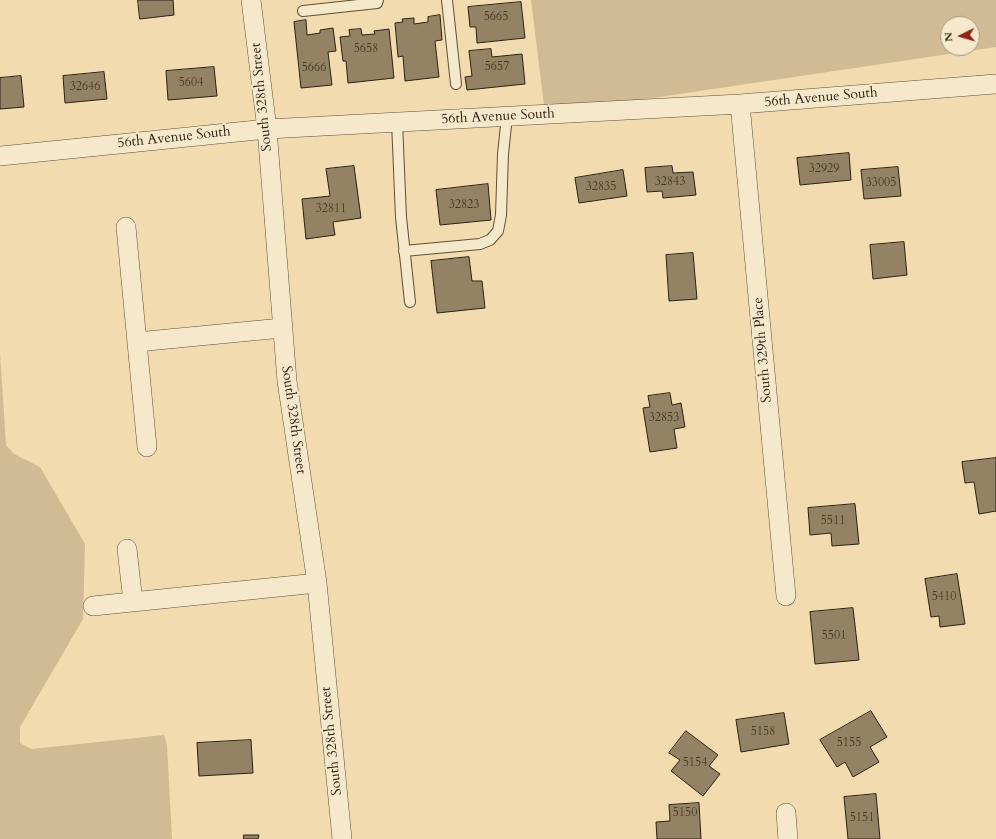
<!DOCTYPE html>
<style>
body{margin:0}
#map{position:relative;width:996px;height:839px;overflow:hidden;background:#f1dbaf;font-family:Cardo,serif}
canvas{display:block}
.north{position:absolute;left:940px;top:16px;width:40px;height:40px;box-sizing:border-box;background:#f6e8cb;border:1px solid #a69881;border-radius:50%;rotate:265deg;font-size:11px;font-weight:700;line-height:16px;text-align:center;color:#2d2113}
.north::after{content:'';display:block;margin:auto;width:14px;height:18px;background:#8f2418;clip-path:polygon(50% 0,100% 100%,50% 72%,0 100%)}
</style>
<div id="map">
<canvas width="996" height="839"></canvas>
<div class="north">N</div>
</div>
<script>
const ctx = document.querySelector('canvas').getContext('2d');
ctx.lineJoin = 'round';
function fillPath(path, color) {
  ctx.fillStyle = color;
  ctx.fill(path, 'evenodd');
}
function stroke(path, color, width, dash) {
  ctx.strokeStyle = color;
  ctx.lineWidth = width;
  ctx.lineCap = dash ? 'butt' : 'round';
  ctx.setLineDash(dash || []);
  ctx.stroke(path);
}
function label(font, color, halo, rows, align = 'center') {
  ctx.font = font + ' Cardo,serif';
  ctx.lineWidth = 4;
  ctx.setLineDash([]);
  ctx.textBaseline = 'middle';
  ctx.strokeStyle = halo;
  ctx.fillStyle = color;
  for (const [text, x, y, turn = 0] of rows) {
    ctx.save();
    ctx.translate(x, y);
    ctx.rotate((+turn || 0) * Math.PI / 180);
    ctx.textAlign = isNaN(turn) ? turn : align;
    if (halo) ctx.strokeText(text, 0, 0);
    ctx.fillText(text, 0, 0);
    ctx.restore();
  }
}
fillPath(new Path2D(`
 M531 0H996V47L545 114ZM948 24H972V48H948Z
 M0 353 6 445 14 454 40 467 85 544 83 619 20 727V743L32 749 164 735 167 745 172 839H0Z`), '#d0bb94');
const building = new Path2D(`
 M138 0H173L174 15 140 19Z
 M521 2 525 38 477 43 476 27H470L468 7Z
 M440 15 442 40 435 41 439 77 405 81 403 56 398 57 395 23 403 22 402 19 414 18V24L428 22V17Z
 M306 20 307 35 320 33V30L333 28 336 51 328 52 332 85 301 88 294 22Z
 M361 29 362 35 375 34 374 31 389 29 394 78 348 83 346 61H343L340 37 350 36 349 30Z
 M491 49 492 57 522 54 525 84 467 90 465 77 472 76 469 51Z
 M214 67 217 96 168 100 166 71Z
 M104 72 107 99 65 103 63 76Z
 M21 76 24 107 0 109V78Z
 M849 153 851 180 800 185 797 158Z
 M354 166 361 218 333 222 335 235 306 239 302 199 330 196 326 169Z
 M672 166 673 173 693 172 696 195 663 198 662 191 647 192 645 168Z
 M898 167 901 196 864 199 861 170Z
 M623 170 627 196 579 203 575 178Z
 M488 184 491 220 440 225 436 190Z
 M904 242 907 275 873 279 870 245Z
 M693 253 697 299 669 301 666 255Z
 M469 257 472 281H482L485 308 437 313 431 261Z
 M670 393 672 405 681 403 685 427 674 429 677 448 650 452 643 408 650 407 648 396Z
 M996 458V511L979 514 974 482 965 483 962 462Z
 M855 504 859 544 832 546 831 533 810 535 808 508Z
 M957 574 965 624 940 627 939 616 931 617 925 579Z
 M853 608 859 660 815 664 810 612Z
 M871 711 887 737 870 747 879 762 853 777 845 762 837 767 820 740Z
 M784 713 789 744 741 752 736 720Z
 M686 731 718 755 709 766 720 774 703 796 671 771 680 760 669 753Z
 M251 740 253 773 199 776 197 743Z
 M876 794 880 839H848L844 797Z
 M699 803 701 839H657L656 822 670 821 669 805Z
 M244 835H259L258 839H244Z`);
fillPath(building, '#938264');
stroke(building, '#2d2113', 1);
const lane = new Path2D(`
 M447 0 456 84
 M303 11 377 3 378 0
 M397 122 401 217 410 302
 M404 251 480 244 490 240 498 231 501 215 503 154 507 116`);
const street = new Path2D(`
 M251 0 267 129 287 381 317 583 342 839
 M740 104 786 596
 M0 156 267 129 740 104 996 84
 M126 227 147 447
 M137 342 282 328
 M127 549 133 602
 M93 606 317 583
 M786 813 788 839`);
stroke(lane, '#5e503a', 12);
stroke(street, '#5e503a', 20);
stroke(lane, '#f6e8cb', 10);
stroke(street, '#f6e8cb', 19);
label('12px', '#463927', null, [
 ["5665",496,17],
 ["5658",366,49],
 ["5657",497,67],
 ["5666",314,68],
 ["5604",191,83],
 ["32646",85,87],
 ["32929",824,169],
 ["32843",670,182],
 ["33005",881,183],
 ["32835",601,187],
 ["32823",464,205],
 ["32811",331,209],
 ["32853",664,418],
 ["5511",833,521],
 ["5410",944,597],
 ["5501",834,636],
 ["5158",763,732],
 ["5155",849,743],
 ["5154",695,763],
 ["5150",685,813],
 ["5151",862,818]
]);
label('14px', '#2d2113', '#f6e8cb', [
 ["South 328th Street",262,97,-96],
 ["56th Avenue South",821,98,-5],
 ["56th Avenue South",498,117,-3],
 ["56th Avenue South",174,138,-6],
 ["South 329th Place",763,350,-95],
 ["South 328th Street",293,420,82],
 ["South 328th Street",332,741,-96]
]);
</script>
